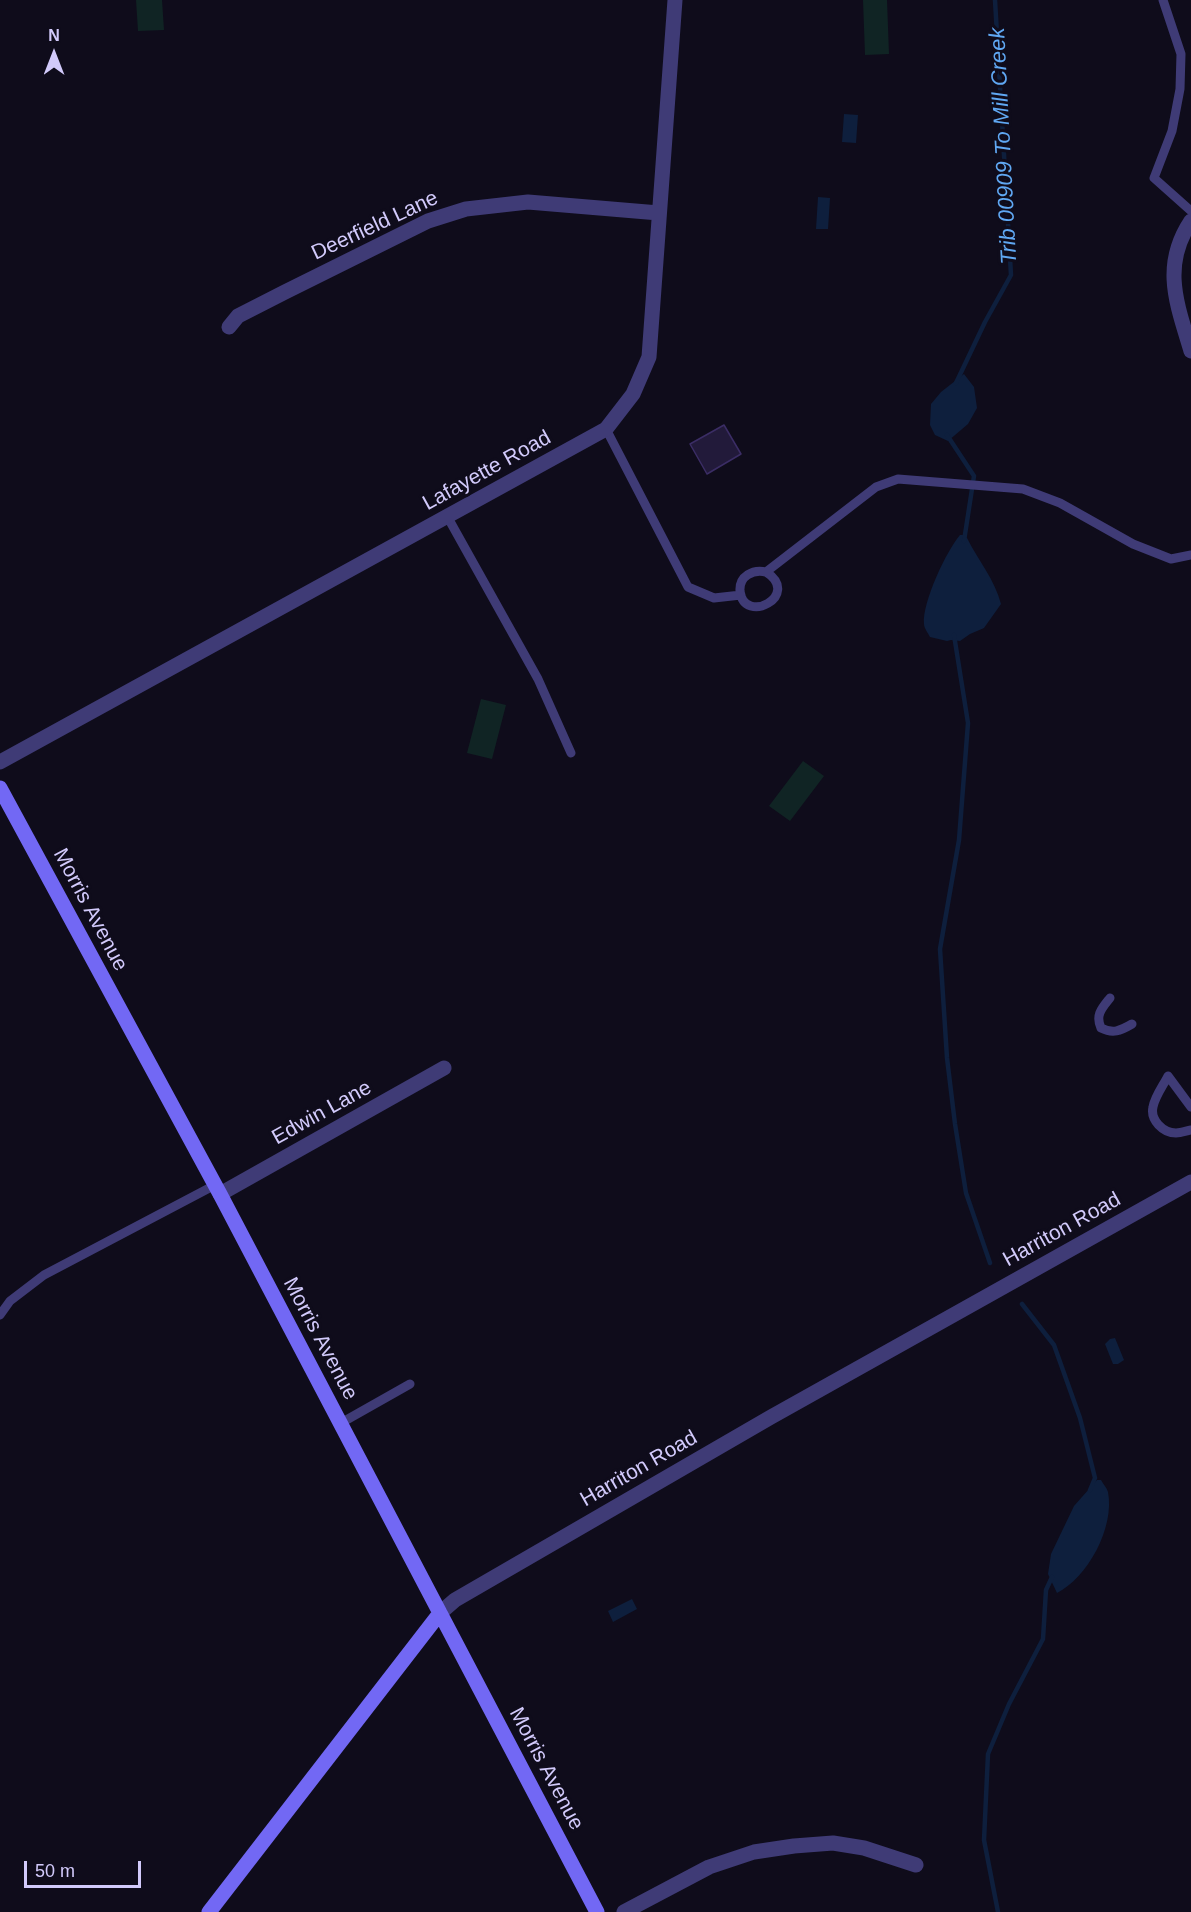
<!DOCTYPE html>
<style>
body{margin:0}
#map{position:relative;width:1191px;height:1912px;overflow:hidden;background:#0f0c1b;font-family:Arial,sans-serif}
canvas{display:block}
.north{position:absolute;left:24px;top:24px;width:60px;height:60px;-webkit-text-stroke:4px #0f0c1b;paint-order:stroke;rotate:0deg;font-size:16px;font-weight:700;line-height:24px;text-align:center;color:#d2cafb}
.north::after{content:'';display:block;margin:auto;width:21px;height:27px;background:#d2cafb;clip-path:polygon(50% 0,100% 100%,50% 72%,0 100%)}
.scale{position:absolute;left:24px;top:1861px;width:117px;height:27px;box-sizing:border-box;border:3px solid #d2cafb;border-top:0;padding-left:8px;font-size:18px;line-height:21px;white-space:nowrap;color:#d2cafb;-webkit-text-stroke:4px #0f0c1b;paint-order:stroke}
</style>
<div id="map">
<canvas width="1191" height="1912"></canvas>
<div class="north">N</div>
<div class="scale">50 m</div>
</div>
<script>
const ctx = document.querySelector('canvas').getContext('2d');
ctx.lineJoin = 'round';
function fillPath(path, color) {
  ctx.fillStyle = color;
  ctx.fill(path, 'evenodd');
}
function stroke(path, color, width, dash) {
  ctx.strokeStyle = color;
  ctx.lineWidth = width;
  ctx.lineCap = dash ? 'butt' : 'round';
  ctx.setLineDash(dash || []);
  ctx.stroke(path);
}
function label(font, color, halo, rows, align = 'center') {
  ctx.font = font + ' Arial,sans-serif';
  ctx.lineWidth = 6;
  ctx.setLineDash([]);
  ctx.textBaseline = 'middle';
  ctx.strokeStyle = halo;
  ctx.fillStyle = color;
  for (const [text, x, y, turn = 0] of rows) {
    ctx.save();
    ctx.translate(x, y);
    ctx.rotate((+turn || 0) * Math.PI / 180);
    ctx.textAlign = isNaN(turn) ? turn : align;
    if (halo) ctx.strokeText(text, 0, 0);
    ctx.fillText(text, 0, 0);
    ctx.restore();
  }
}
fillPath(new Path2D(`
 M136 0H162L164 30 138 31Z
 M863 0H887L889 54 865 55Z
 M481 699 506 705 492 759 467 753Z
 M803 761 824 776 790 821 769 806Z`), '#102424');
fillPath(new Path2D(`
 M844 114 858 115 856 143 842 142Z
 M818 197 830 198 828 229H816Z
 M964 374 974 387 977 408 968 424 948 441 935 435 930 425 931 404 941 392Z
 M960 535H964L967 538C978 560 995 580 1001 604L984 628 970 634 960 641 951 640 947 641 930 637C928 633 924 628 924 624 922 602 947 550 960 535Z
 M1115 1338 1124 1360 1118 1364H1113L1105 1344 1110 1339Z
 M1097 1480H1101C1103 1484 1107 1488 1108 1492 1115 1528 1087 1578 1057 1593L1048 1574 1051 1554 1074 1506Z
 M632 1599 637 1609 613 1622 608 1611Z`), '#0e1f3d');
stroke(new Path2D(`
 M956 383 985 322 1011 275 995 0
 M947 435 974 476 964 541
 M954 635 968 723 959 840 940 949 947 1058 955 1124 966 1193 990 1263
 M1022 1304 1054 1345 1080 1418 1095 1478 1090 1490
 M998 1912 984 1840 988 1754 1009 1704 1043 1639 1046 1590 1052 1577`), '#0e1f3d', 4.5);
const building = new Path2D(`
 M724 425 741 454 707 474 690 444Z`);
fillPath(building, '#221a3a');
stroke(building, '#3b2d65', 1.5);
stroke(new Path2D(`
 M1163 0 1181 54 1180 89 1172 131 1154 178 1191 211
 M606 429 688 587 714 598 741 595
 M447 516 538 679 571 753
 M766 572C802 595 744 626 740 591 739 576 753 569 766 572L876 487 898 479 1023 489 1060 503 1133 544 1171 559 1191 555
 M1110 998C1102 1008 1095 1015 1101 1028 1113 1034 1120 1031 1132 1024
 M1191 1107 1168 1076C1163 1086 1155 1096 1153 1107 1150 1120 1163 1133 1176 1133 1181 1133 1186 1131 1191 1130
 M0 1315 10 1301 44 1275 215 1185
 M341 1423 410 1384`), '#3f3b76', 9);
stroke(new Path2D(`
 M1191 221C1161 266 1177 304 1191 351
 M229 327 238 316 285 292 428 221 466 209 528 202 659 213
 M0 762 606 429 633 394 649 357 675 0
 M220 1194 444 1068
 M440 1613 455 1600 771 1417 1191 1182
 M624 1912 709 1867 754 1852 794 1846 833 1843 864 1848 916 1865`), '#3f3b76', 15);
stroke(new Path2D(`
 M0 788 220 1194 597 1912
 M209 1912 440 1613`), '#7268f4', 15);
label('21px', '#d2cafb', '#0f0c1b', [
 ["Deerfield Lane",375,226,-25],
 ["Lafayette Road",487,471,-29],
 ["Morris Avenue",90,910,62],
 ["Edwin Lane",322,1113,-29],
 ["Harriton Road",1062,1230,-29],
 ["Morris Avenue",320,1339,62],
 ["Harriton Road",639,1469,-30],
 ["Morris Avenue",546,1769,62]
]);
label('italic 22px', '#60a8f3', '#0f0c1b', [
 ["Trib 00909 To Mill Creek",1004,146,-93]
]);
</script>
